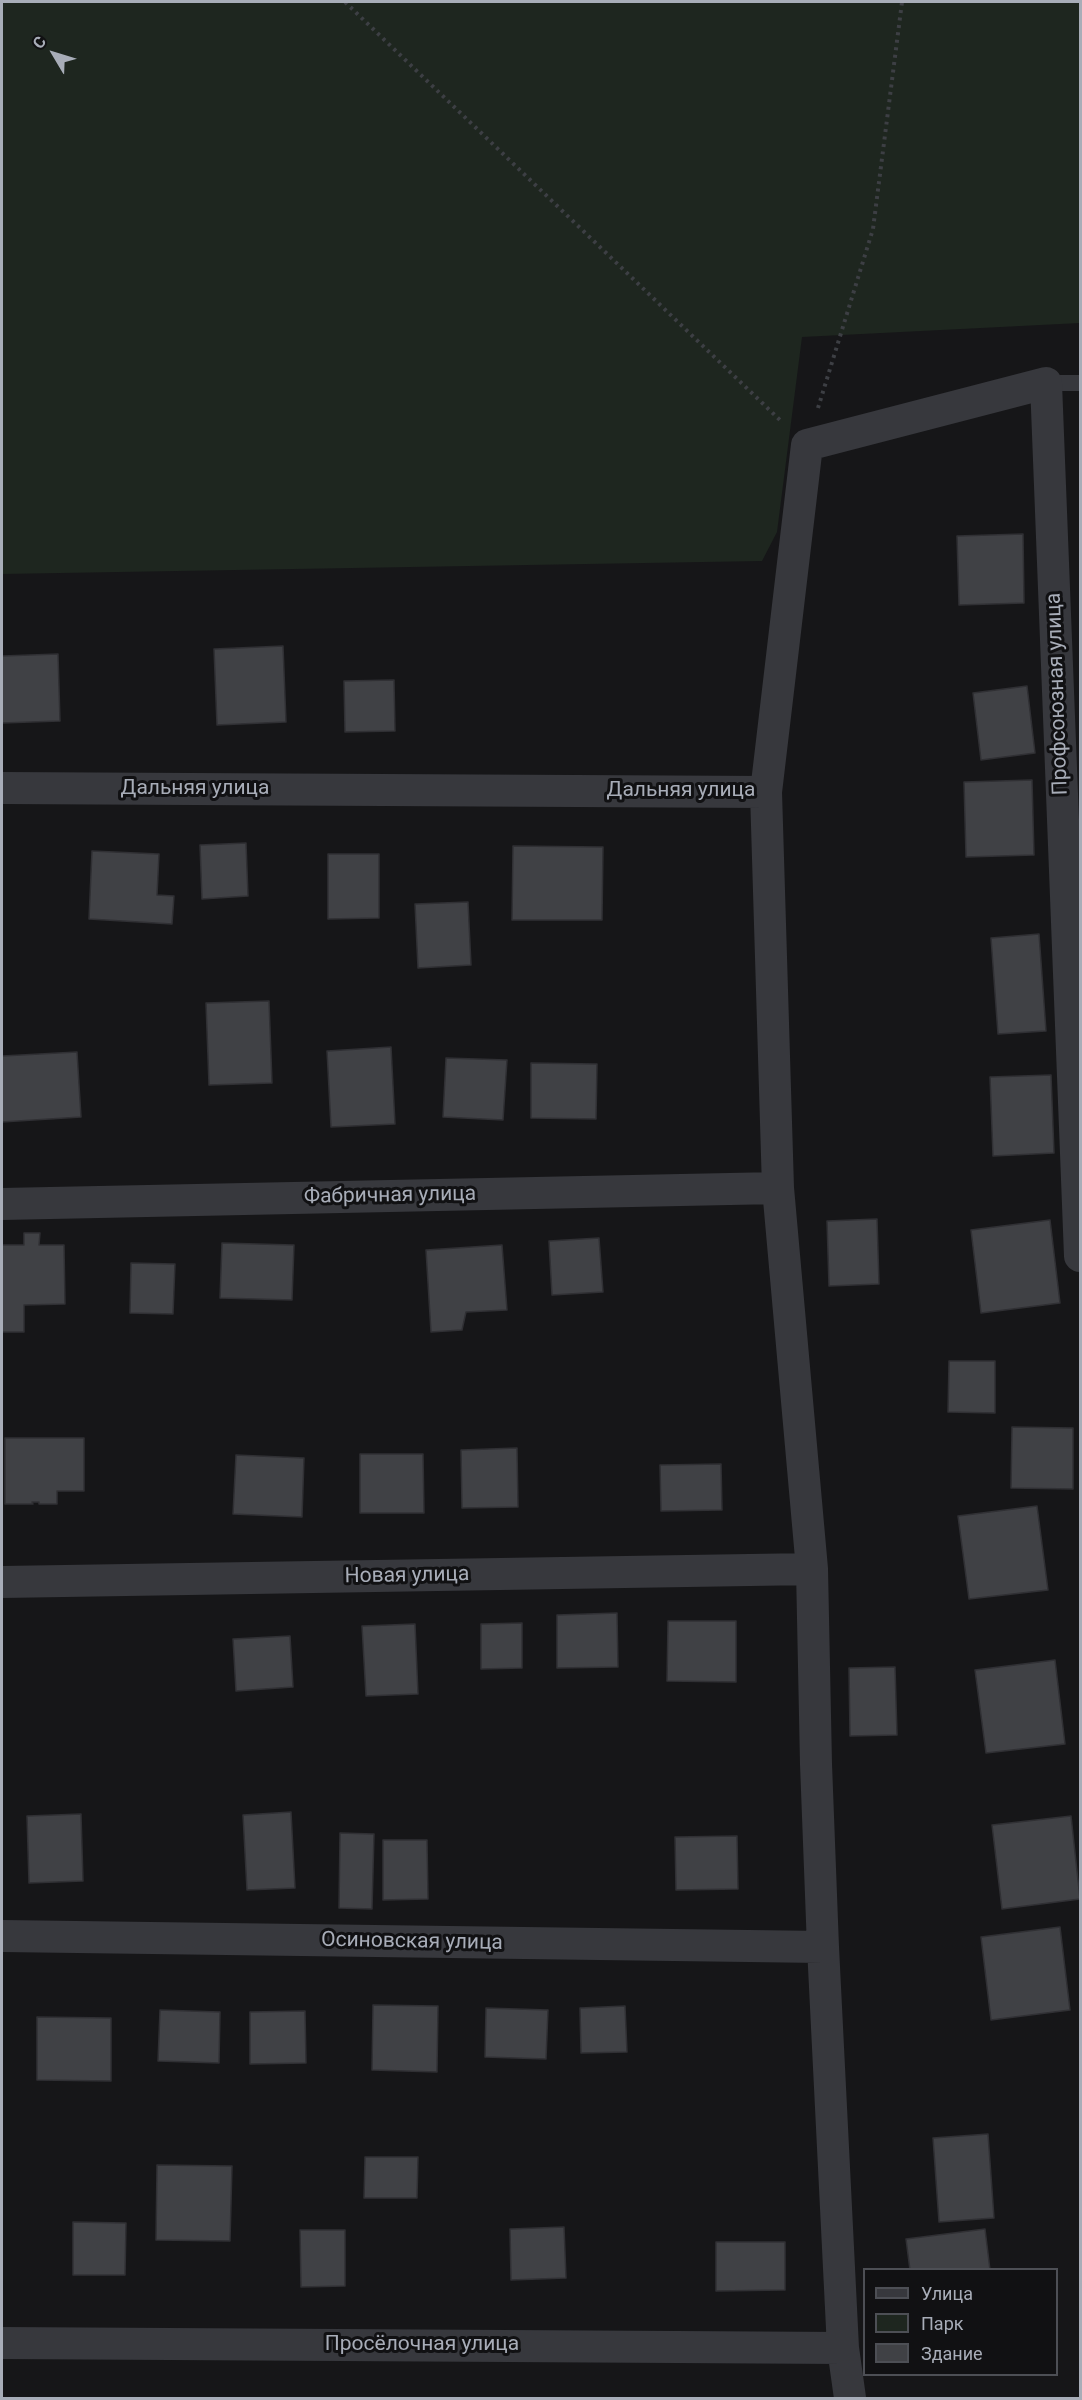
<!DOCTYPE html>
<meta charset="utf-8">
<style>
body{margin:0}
#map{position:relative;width:1082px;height:2400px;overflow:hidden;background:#161618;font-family:Roboto,sans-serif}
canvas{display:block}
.frame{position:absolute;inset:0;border:3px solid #a8adb8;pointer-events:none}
.legend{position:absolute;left:863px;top:2268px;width:195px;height:108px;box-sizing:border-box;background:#111113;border:2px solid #4d4f55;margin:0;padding:8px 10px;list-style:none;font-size:18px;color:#a8adb8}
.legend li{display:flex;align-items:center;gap:12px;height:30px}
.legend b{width:30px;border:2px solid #4d4f55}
.north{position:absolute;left:24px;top:24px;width:60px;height:60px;-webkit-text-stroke:4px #111113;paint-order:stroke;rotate:308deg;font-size:16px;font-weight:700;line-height:24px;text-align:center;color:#a8adb8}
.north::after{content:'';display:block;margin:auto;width:21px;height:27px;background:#a8adb8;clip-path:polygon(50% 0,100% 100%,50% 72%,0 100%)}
</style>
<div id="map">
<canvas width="1082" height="2400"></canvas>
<div class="frame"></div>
<ul class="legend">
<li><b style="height:8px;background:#37383d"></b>Улица</li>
<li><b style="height:16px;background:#1e261f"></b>Парк</li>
<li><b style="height:16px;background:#404145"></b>Здание</li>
</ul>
<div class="north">С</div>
</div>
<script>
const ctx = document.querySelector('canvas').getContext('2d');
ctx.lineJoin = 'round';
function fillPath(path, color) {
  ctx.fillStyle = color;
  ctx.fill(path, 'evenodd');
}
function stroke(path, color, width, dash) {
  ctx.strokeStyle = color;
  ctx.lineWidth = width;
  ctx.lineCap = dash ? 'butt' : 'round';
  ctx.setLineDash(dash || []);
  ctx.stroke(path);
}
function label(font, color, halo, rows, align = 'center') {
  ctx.font = font + ' Roboto,sans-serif';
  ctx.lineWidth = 6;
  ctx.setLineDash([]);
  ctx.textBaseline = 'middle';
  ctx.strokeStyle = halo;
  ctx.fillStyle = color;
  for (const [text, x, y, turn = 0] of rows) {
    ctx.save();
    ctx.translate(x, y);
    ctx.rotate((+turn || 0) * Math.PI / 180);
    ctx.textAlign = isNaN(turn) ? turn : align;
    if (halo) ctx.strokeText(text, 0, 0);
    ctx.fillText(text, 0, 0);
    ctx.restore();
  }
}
fillPath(new Path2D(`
 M2 2H1080V323L802 337 777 532 762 561 2 574Z`), '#1e261f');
const building = new Path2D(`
 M1023 534 1024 603 959 605 957 536Z
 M283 646 286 722 217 725 214 649Z
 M58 654 60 721 2 723V656Z
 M394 680 395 731 345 732 344 681Z
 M1027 686 1035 753 981 760 973 693Z
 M1032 780 1034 855 966 857 964 782Z
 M246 843 248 896 202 899 200 845Z
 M513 846 603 847 602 920H512Z
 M92 851 159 854 157 895 174 896 172 924 89 919Z
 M328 854H379V918L328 919Z
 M468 902 471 965 418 968 415 904Z
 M1039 934 1046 1031 998 1034 991 938Z
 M269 1001 272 1083 209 1085 206 1003Z
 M391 1047 395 1124 331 1127 327 1051Z
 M77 1052 81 1117 2 1122V1056Z
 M446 1058 507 1060 503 1120 443 1117Z
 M531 1063 597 1064 596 1119 531 1118Z
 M1051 1075 1054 1153 993 1156 990 1077Z
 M877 1219 879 1284 829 1286 827 1221Z
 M1050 1220 1060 1303 981 1313 971 1230Z
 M24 1233H40L39 1245H64L65 1304 24 1305V1332H2V1245H24Z
 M599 1238 603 1292 552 1295 549 1241Z
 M222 1243 294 1245 292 1300 220 1298Z
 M502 1245 507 1310 466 1312 462 1330 431 1332 426 1250Z
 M131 1263 175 1264 173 1314 130 1313Z
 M949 1361H995V1413L948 1412Z
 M1012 1427 1073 1428V1489L1011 1488Z
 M5 1438H84V1491H57V1504H39V1502H32L33 1504H5Z
 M517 1448 518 1507 462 1508 461 1450Z
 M360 1454H423L424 1513H360Z
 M236 1455 304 1458 302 1517 233 1514Z
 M721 1464 722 1510 661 1511 660 1465Z
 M1037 1506 1048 1590 969 1599 958 1516Z
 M617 1613 618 1667 557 1668V1615Z
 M668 1621H736V1682L667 1681Z
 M522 1623V1668L481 1669V1624Z
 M415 1624 418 1694 366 1696 362 1626Z
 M290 1636 293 1687 236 1691 233 1639Z
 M1055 1660 1065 1744 986 1753 975 1670Z
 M895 1667 897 1735 850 1736 849 1668Z
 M291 1812 295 1888 247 1890 243 1815Z
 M81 1814 83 1881 29 1883 27 1816Z
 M1071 1816 1080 1899 1002 1909 992 1825Z
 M340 1833 374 1834 372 1909 339 1908Z
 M737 1836 738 1889 676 1890 675 1837Z
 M383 1840H427L428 1899 383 1900Z
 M1060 1927 1070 2010 991 2020 981 1937Z
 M373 2005 438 2006 437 2072 372 2070Z
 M625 2006 627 2052 581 2053 580 2008Z
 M486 2008 548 2010 546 2059 485 2057Z
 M160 2010 220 2012 219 2063 158 2061Z
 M305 2011 306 2063 250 2064V2012Z
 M37 2017 111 2018V2081L37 2080Z
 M988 2134 994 2218 939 2222 933 2138Z
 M365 2157H418L417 2198H364Z
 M157 2165 232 2166 230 2241 156 2240Z
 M73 2222 126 2223 125 2275H73Z
 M564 2227 566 2278 511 2280 510 2229Z
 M985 2229 990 2270H910L906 2239Z
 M300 2230H345V2286L301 2287Z
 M716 2242H785V2290L716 2291Z`);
fillPath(building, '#404145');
stroke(building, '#303034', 1.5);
stroke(new Path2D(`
 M345 2 782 422
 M818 408 873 229 902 2`), '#3d3f44', 4, [3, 4.5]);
stroke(new Path2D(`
 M1046 383H1080`), '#37383d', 16);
stroke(new Path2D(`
 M2 788 766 792 807 445 1046 383 1080 1256
 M766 792 778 1188 812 1569 816 1764 823 1947 843 2348 850 2398
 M2 1204 778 1188
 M2 1582 812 1569
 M2 1936 823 1947
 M2 2343 843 2348`), '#37383d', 32);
label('21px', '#a8adb8', '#111113', [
 ["Профсоюзная улица",1058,694,-92],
 ["Дальняя улица",195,789],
 ["Дальняя улица",681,791],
 ["Фабричная улица",390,1196,-1],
 ["Новая улица",407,1576,-1],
 ["Осиновская улица",412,1942,1],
 ["Просёлочная улица",422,2345]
]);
</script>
